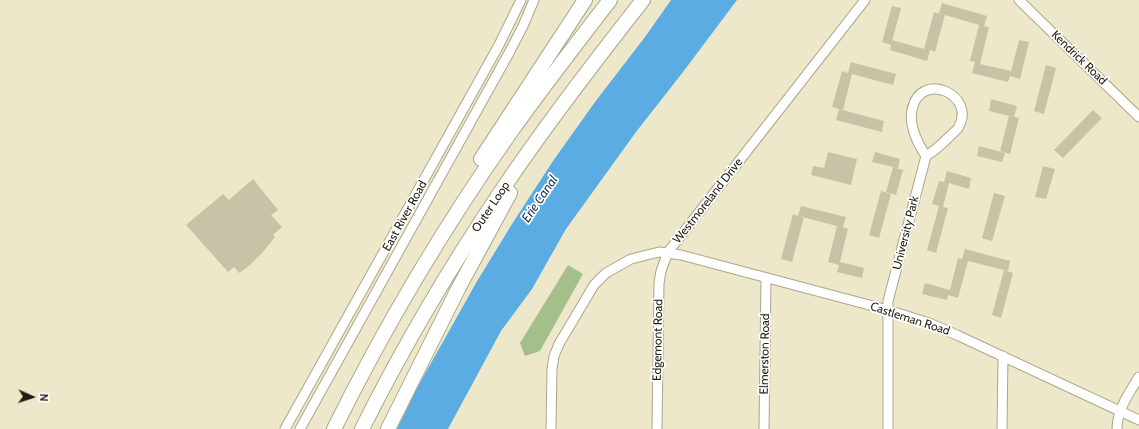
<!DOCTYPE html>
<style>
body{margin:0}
#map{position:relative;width:1139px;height:429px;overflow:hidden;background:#eee8ca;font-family:Cabin,sans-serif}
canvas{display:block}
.north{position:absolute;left:12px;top:377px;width:40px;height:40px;-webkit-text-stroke:3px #fff;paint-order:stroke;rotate:93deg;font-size:11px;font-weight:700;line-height:16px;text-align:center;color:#201d13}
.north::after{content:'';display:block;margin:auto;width:14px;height:18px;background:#201d13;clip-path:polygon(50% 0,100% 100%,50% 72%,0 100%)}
</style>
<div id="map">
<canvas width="1139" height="429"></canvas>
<div class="north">N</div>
</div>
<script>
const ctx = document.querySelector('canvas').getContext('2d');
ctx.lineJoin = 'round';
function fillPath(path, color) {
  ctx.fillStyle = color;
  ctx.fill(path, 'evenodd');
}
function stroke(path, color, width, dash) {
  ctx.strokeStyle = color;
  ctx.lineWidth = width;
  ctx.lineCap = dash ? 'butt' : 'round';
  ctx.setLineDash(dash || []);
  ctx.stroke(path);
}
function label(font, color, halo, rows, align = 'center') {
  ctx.font = font + ' Cabin,sans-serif';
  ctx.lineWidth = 3.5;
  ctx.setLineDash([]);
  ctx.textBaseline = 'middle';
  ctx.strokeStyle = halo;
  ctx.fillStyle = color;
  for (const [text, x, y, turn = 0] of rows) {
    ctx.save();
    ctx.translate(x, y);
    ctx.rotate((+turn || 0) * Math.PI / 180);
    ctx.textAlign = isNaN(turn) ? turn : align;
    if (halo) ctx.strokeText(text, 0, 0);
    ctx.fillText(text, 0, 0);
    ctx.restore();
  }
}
fillPath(new Path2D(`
 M568 265 583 274 540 351 525 356 520 343Z`), '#a5bf8a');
fillPath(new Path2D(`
 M671 0H737L683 72 636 132 566 229 532 289 501 331 448 429H397L417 388 476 283 512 224 553 161 595 102 645 37Z`), '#5aace3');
fillPath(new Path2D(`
 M942 3 987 16 984 26 989 27 980 64 1011 71 1010 76 1019 40 1029 42 1020 79 1010 76 1008 82 972 73 975 62 970 61 979 25 945 15 935 52 930 50 927 61 890 50 892 40 924 49 934 12 944 15 939 13Z
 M892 6 901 8 891 45 882 42Z
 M851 62 896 74 893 85 848 73 852 74 843 110 832 107 842 71 848 73Z
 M1046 65 1056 68 1044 114 1034 111Z
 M991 99 1017 106 1014 117 989 111Z
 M839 109 884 121 882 132 836 120Z
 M1093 110 1102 118 1063 158 1054 150Z
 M1009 116 1019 118 1010 154 1000 151Z
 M979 146 1005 153 1002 162 977 156Z
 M828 152 857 159 851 185 811 175 813 166 824 168Z
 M875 152 900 159 898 168 872 162Z
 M1043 166 1055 169 1046 199 1035 197Z
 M893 167 903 170 896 195 886 192Z
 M947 171 971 178 969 189 949 183 943 207 932 204 939 181 944 182Z
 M253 179 278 210 271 215 282 227 273 235 275 237 263 252 249 266 239 273 234 267 228 272 186 225 223 194 229 200Z
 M881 191 891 194 879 238 869 235Z
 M994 193 1005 196 992 241 982 238Z
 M801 206 846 217 843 227 848 229 840 262 864 268 862 278 837 272 839 265 828 262 837 226 798 216 804 217 792 262 781 259 793 214 798 216Z
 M939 206 948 208 936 253 927 250Z
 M965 249 1010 261 1008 271 968 261 958 298 948 295 947 300 922 294 925 283 950 290 958 258 962 259Z
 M1004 270 1013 273 1001 318 992 315Z`), '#c8c3a6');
const minor = new Path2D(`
 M1019 0 1139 117
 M285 429 499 45 521 0
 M300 429 509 53 523 26 534 0
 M551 429 552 369 554 356 559 344 594 285 606 273 631 259 659 252 681 255 888 310 929 323 959 336 1139 420
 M657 429 659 283 661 271 668 252 865 0
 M764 429 766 278
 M888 429V301L926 156C936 150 941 145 949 137 952 134 956 131 958 128 978 95 920 69 912 110 909 125 917 143 926 156
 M1002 429 1003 356
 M1117 429C1117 410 1129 393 1139 377`);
const highway = new Path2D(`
 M481 159 585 0
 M334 429C385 326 444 227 510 133 542 88 576 44 610 0
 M362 429C404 345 452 264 504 187 548 122 595 61 643 0
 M388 429 458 289 510 193`);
stroke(minor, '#aca68a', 11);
stroke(highway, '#aca68a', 16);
stroke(minor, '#fff', 9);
stroke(highway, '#fff', 14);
label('12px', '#201d13', '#fff', [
 ["Kendrick Road",1079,58,44],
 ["Westmoreland Drive",708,201,-52],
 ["Outer Loop",491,207,-56],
 ["East River Road",405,216,-61],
 ["University Park",906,233,-76],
 ["Castleman Road",910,319,18],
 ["Edgemont Road",658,340,-89],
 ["Elmerston Road",765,354,-89]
]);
label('italic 13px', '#1d4057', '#fff', [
 ["Erie Canal",540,199,-56]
]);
</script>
